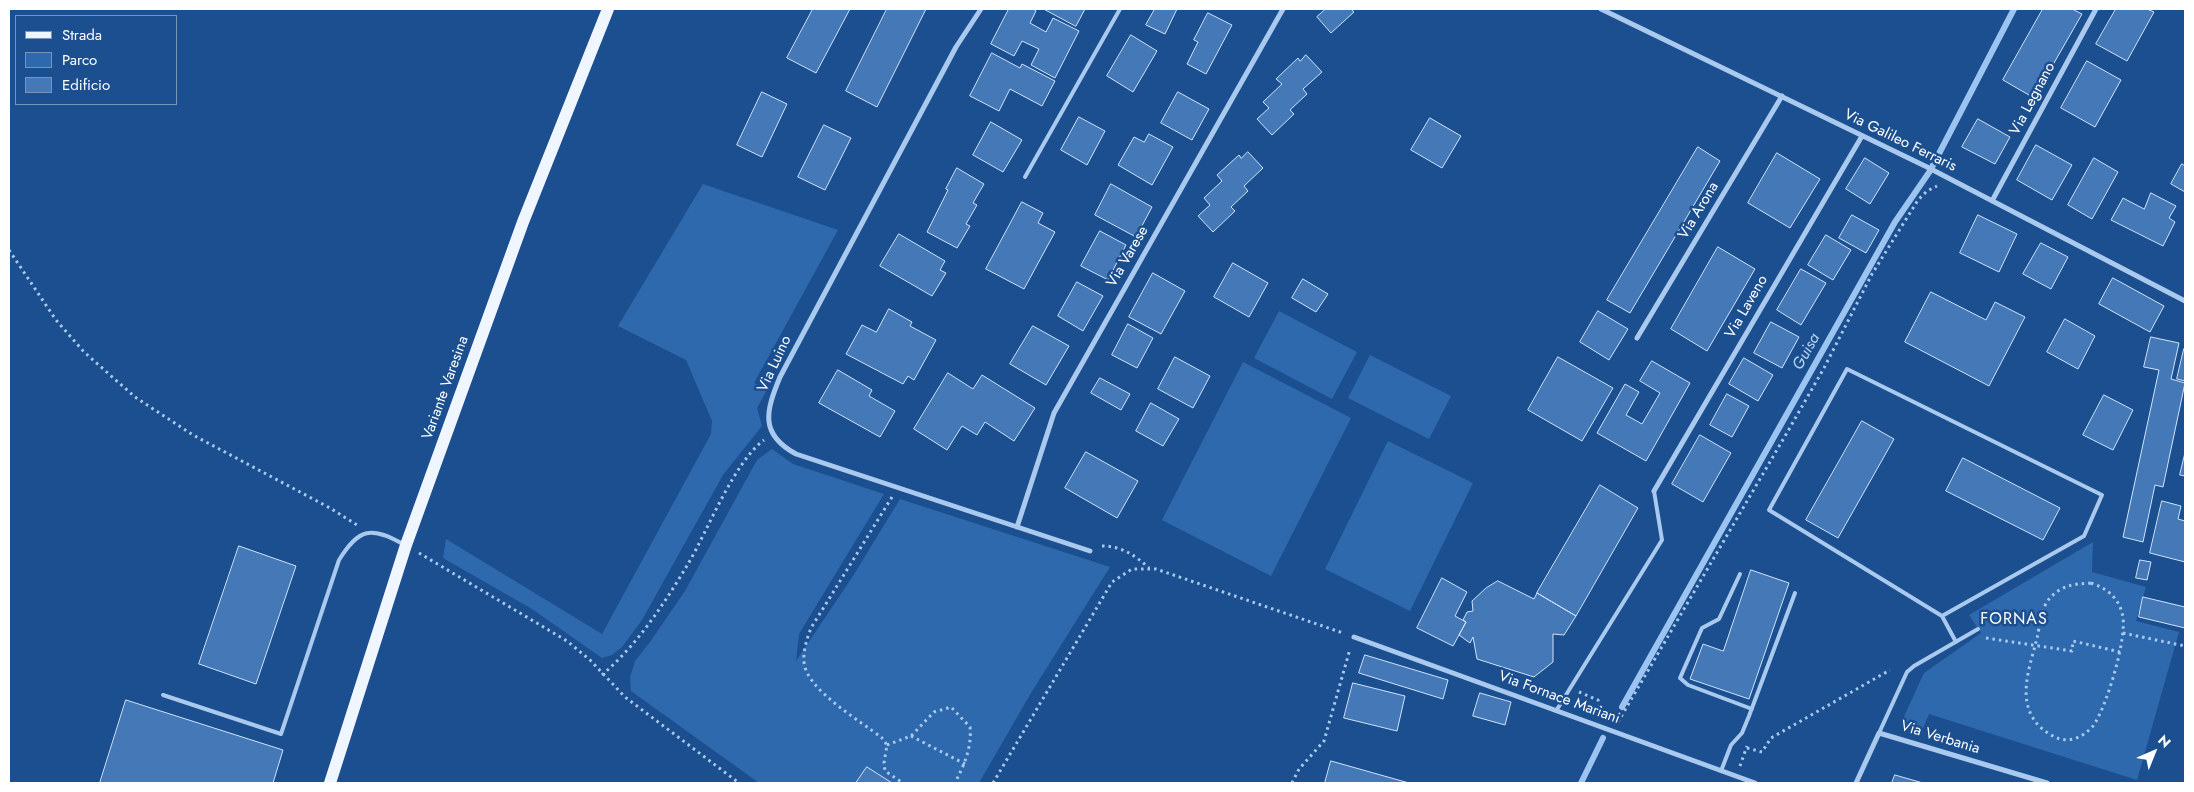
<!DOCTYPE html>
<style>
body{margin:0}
#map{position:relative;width:2194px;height:792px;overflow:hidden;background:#1b4f8f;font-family:Jost,sans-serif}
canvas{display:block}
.frame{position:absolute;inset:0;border:10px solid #fff;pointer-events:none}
.legend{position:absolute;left:15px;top:15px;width:162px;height:90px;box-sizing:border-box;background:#1b4f8f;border:1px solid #7695bc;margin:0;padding:6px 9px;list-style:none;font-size:15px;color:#fff}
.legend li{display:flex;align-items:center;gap:10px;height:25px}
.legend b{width:25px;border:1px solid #7695bc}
.north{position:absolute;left:2129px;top:727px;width:50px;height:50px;-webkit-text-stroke:4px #1b4f8f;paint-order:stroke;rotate:44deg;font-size:14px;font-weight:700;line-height:20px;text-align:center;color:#fff}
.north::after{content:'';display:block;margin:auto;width:18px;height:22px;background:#fff;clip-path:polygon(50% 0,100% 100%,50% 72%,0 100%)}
</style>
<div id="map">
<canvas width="2194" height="792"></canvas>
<div class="frame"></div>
<ul class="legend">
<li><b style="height:6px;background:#f0f6ff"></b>Strada</li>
<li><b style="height:14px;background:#2e69ad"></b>Parco</li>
<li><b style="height:14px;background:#4478b7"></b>Edificio</li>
</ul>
<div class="north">N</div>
</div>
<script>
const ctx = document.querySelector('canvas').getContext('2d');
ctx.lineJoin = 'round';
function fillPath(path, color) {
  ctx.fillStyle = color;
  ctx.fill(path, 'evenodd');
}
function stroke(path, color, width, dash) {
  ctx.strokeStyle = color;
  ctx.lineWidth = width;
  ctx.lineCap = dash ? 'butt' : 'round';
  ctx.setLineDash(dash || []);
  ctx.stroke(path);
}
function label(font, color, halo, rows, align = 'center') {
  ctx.font = font + ' Jost,sans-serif';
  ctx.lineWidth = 5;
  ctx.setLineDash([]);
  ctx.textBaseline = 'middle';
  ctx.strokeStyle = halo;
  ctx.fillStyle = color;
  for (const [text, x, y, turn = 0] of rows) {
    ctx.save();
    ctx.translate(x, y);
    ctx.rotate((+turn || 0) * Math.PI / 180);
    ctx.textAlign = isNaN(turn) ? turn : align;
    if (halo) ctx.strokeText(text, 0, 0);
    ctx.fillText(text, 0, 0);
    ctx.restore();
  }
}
fillPath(new Path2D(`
 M703 184 838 230 754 383 768 388 757 408 762 426 723 475 642 620 622 647 612 655 602 658 532 609 443 558 446 539 602 634 711 434 712 421 686 360 618 326Z
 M1279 311 1357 352 1332 399 1254 358Z
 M1370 355 1451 396 1429 439 1348 398Z
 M1243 362 1351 418 1271 576 1162 520Z
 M1388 441 1473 483 1410 611 1325 569Z
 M772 449 793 464 884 494 799 634 796 661 853 576 900 499 1110 567 1031 693 979 783H759L631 691 630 677 635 661 650 642 685 591 757 460Z
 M2093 542 2092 572 2146 587 2136 621 2179 632 2137 780 1929 714 1921 733 1910 730 1901 723 1924 673 1981 633 1969 615Z`), '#2e69ad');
stroke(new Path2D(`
 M1622 707 1895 222 1930 171 2014 9
 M1581 783 1603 738`), '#9cc4f0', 6);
const building = new Path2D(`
 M813 9H850L816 73 787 58Z
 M887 9H926L877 107 846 91Z
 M1009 9H1033L1036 11 1030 23 1046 32 1053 18 1079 31 1055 78 1031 65 1039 49 1022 41 1014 56 991 44Z
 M1044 9H1085L1076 26Z
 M1155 9H1177L1165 34 1146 25Z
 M1326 9H1351L1354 12 1331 33 1317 17Z
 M2043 9H2072L2082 14 2034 98 2003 80Z
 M2116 9H2147L2154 12 2127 61 2096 44Z
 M1208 13 1232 25 1206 74 1187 64 1198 42 1194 40Z
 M1131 35 1157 51 1133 92 1107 76Z
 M992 53 1020 68 1022 64 1055 81 1042 106 1010 89 999 111 970 96Z
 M1306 55 1322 72 1303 89 1307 94 1290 110 1294 114 1272 135 1257 119 1269 108 1263 102 1282 84 1276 79 1298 58 1300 61Z
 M2087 61 2121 80 2095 127 2061 108Z
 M762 92 787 104 762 157 737 145Z
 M1178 92 1209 109 1192 140 1161 123Z
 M1079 117 1105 131 1087 165 1061 150Z
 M1430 118 1461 136 1442 168 1411 150Z
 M1978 119 2010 137 1995 164 1962 147Z
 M991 122 1022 140 1003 172 973 155Z
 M824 125 851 138 825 190 798 177Z
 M1149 134 1173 147 1152 185 1118 165 1134 137 1144 142Z
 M2036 145 2072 165 2052 200 2017 180Z
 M1698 147 1720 161 1630 313 1607 300Z
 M1248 152 1263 168 1244 186 1248 191 1231 207 1235 211 1213 232 1198 216 1210 205 1204 198 1222 181 1217 175 1239 155 1241 158Z
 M1777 153 1820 179 1790 228 1748 203Z
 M1865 158 1889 173 1870 204 1846 189Z
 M2094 158 2118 172 2092 219 2068 205Z
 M2182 164 2185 166V192L2171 184Z
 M957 168 984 184 973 203 977 205 966 224 970 226 957 248 927 232 948 190 946 189Z
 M1111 184 1152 207 1136 237 1095 215Z
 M2151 193 2176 206 2169 218 2175 222 2163 246 2111 220 2123 198 2144 209Z
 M1022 202 1043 213 1038 223 1055 232 1024 289 986 269Z
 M1852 215 1879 230 1866 253 1839 238Z
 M1978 215 2017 234 1999 272 1960 253Z
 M1100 231 1126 245 1108 280 1081 266Z
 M899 234 945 261 940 270 946 273 932 296 880 266Z
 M1826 235 1851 250 1833 280 1808 265Z
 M2041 243 2068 257 2051 289 2023 274Z
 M1718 247 1755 269 1707 351 1671 329Z
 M1233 263 1268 283 1249 317 1214 297Z
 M1801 269 1826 283 1801 325 1777 310Z
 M1153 273 1185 291 1161 334 1129 317Z
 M2113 278 2164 306 2150 332 2099 304Z
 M1303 279 1328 294 1316 312 1292 298Z
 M1077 282 1103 296 1083 331 1058 316Z
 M1931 292 1986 320 1995 302 2025 317 1989 386 1905 342Z
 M889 309 912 322 910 326 936 340 914 380 908 376 903 384 846 354 862 325 876 332Z
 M1598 311 1628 329 1609 360 1580 342Z
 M2065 319 2095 336 2078 369 2047 352Z
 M1771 322 1799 337 1782 368 1754 353Z
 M1128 324 1153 338 1137 368 1112 355Z
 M1033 326 1069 346 1046 385 1010 364Z
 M2151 337 2179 343 2171 379 2185 383 2163 487 2155 485 2143 542 2123 537 2159 370 2144 367Z
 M2184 349 2185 350V381L2177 379Z
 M1175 357 1210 376 1193 408 1158 389Z
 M1558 357 1613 388 1582 441 1528 410Z
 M1744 358 1773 375 1758 401 1729 384Z
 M1652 361 1690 383 1646 461 1597 433 1625 384 1639 392 1626 415 1642 424 1660 393 1640 381Z
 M838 370 872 390 869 396 895 411 880 437 819 403Z
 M948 373 973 389 982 375 1035 408 1014 441 985 422 977 435 962 426 947 450 914 429Z
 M1100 378 1130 394 1121 410 1091 393Z
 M1727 394 1749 406 1732 437 1710 425Z
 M2104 395 2133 410 2113 450 2083 435Z
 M1151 403 1179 419 1163 446 1136 431Z
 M1862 421 1894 439 1838 538 1806 520Z
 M1700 435 1731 453 1703 502 1672 484Z
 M1086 452 1138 481 1117 518 1065 488Z
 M2185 453V476L2180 475Z
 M1963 458 2060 508 2043 540 1946 491Z
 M1600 485 1638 508 1576 616 1537 593Z
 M2162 501 2181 506 2178 519 2185 521V562L2150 553Z
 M239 546 296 566 256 684 199 664Z
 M2140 560 2151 562 2147 580 2136 578Z
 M1751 570 1789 583 1749 699 1690 679 1703 644 1723 651Z
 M1442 578 1467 592 1455 616 1466 622 1453 646 1417 628Z
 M1498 581 1534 599 1537 593 1576 616 1564 635 1553 634V662L1534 677 1477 659 1473 637 1470 643 1459 635 1466 622 1463 620 1467 612 1473 611 1472 601 1486 588Z
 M2143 597 2185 607V628L2139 617Z
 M1365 655 1448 680 1443 699 1359 673Z
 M1353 683 1405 696 1397 731 1344 718Z
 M1480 693 1511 702 1505 725 1473 716Z
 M126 700 283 750 273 783H100Z
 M1331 761 1409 783H1325Z
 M867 767 892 783H856Z
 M1895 775 1923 783H1892Z`);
fillPath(building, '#4478b7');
stroke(building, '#cfe3fa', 1);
stroke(new Path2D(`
 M9 250 56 320 84 352 135 397 193 435 330 508 357 525
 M892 497 811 628C807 639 803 650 804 662 806 690 861 721 882 738L887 745 884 763 885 771 903 783
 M1102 546C1121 546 1135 555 1149 568
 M419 553 567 641 590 660 625 697 739 783
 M2091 583C2106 588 2118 597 2122 613 2129 634 2106 709 2093 726 2084 736 2073 742 2060 739 2053 737 2046 732 2040 727 2015 702 2030 667 2037 638 2040 626 2041 607 2050 598 2062 585 2074 584 2091 583Z
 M2123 633 2185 646
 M1986 638 2072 651 2073 641 2120 652
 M602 675C638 644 664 604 688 564 708 530 734 462 764 440
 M1579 692 1598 700 1601 711 1599 715
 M1618 722 1788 431 1824 368 1872 274 1918 200 1927 191 1937 186
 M911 736 965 764
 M887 745 911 736 934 712 951 707 970 727C972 748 964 765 955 783
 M1747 748 1762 752 1771 738 1890 670
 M1740 766 1747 746
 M993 783 1112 582 1132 569H1156L1343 633
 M1292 783 1299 769 1324 741 1350 649`), '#a9c9ee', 3, [2.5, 4]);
stroke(new Path2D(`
 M1025 177 1120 9
 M1740 574 1719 619 1702 628 1680 678 1688 685 1752 709
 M1942 616 1769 510 1847 369 2102 495 2084 536 1942 616 1956 642
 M163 695 281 734 339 560C359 528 371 526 403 544
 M1556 711 1662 540 1654 491
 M1879 733 1907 672 1914 666 1978 629
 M1721 771 1731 745 1742 733 1749 716 1795 593`), '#a9c9ee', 4);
stroke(new Path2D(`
 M981 9 956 47 780 377C766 411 759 434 796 454L1090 551
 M1601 9 1927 167 2185 301
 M1992 201 2096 9
 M1637 338 1782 96
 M1654 491 1862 136
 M1017 527 1054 413 1283 9
 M1354 637 1755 783
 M1856 783 1879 733 2047 783`), '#a9c9ee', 5);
stroke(new Path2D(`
 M330 783 406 545 523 222 608 9`), '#f0f6ff', 12);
label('15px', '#fff', '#1b4f8f', [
 ["Via Legnano",2033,99,-62],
 ["Via Galileo Ferraris",1900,141,26],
 ["Via Arona",1699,211,-59],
 ["Via Varese",1128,257,-60],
 ["Via Laveno",1747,307,-60],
 ["Via Luino",775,364,-65],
 ["Variante Varesina",446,388,-70],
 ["Via Fornace Mariani",1559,698,20],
 ["Via Verbania",1940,738,17]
]);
label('italic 16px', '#b5d3f5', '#1b4f8f', [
 ["Guisa",1807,352,-61]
]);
ctx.letterSpacing = '1px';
label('16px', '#fff', '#1b4f8f', [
 ["FORNAS",2014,620]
]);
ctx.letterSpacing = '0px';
</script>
